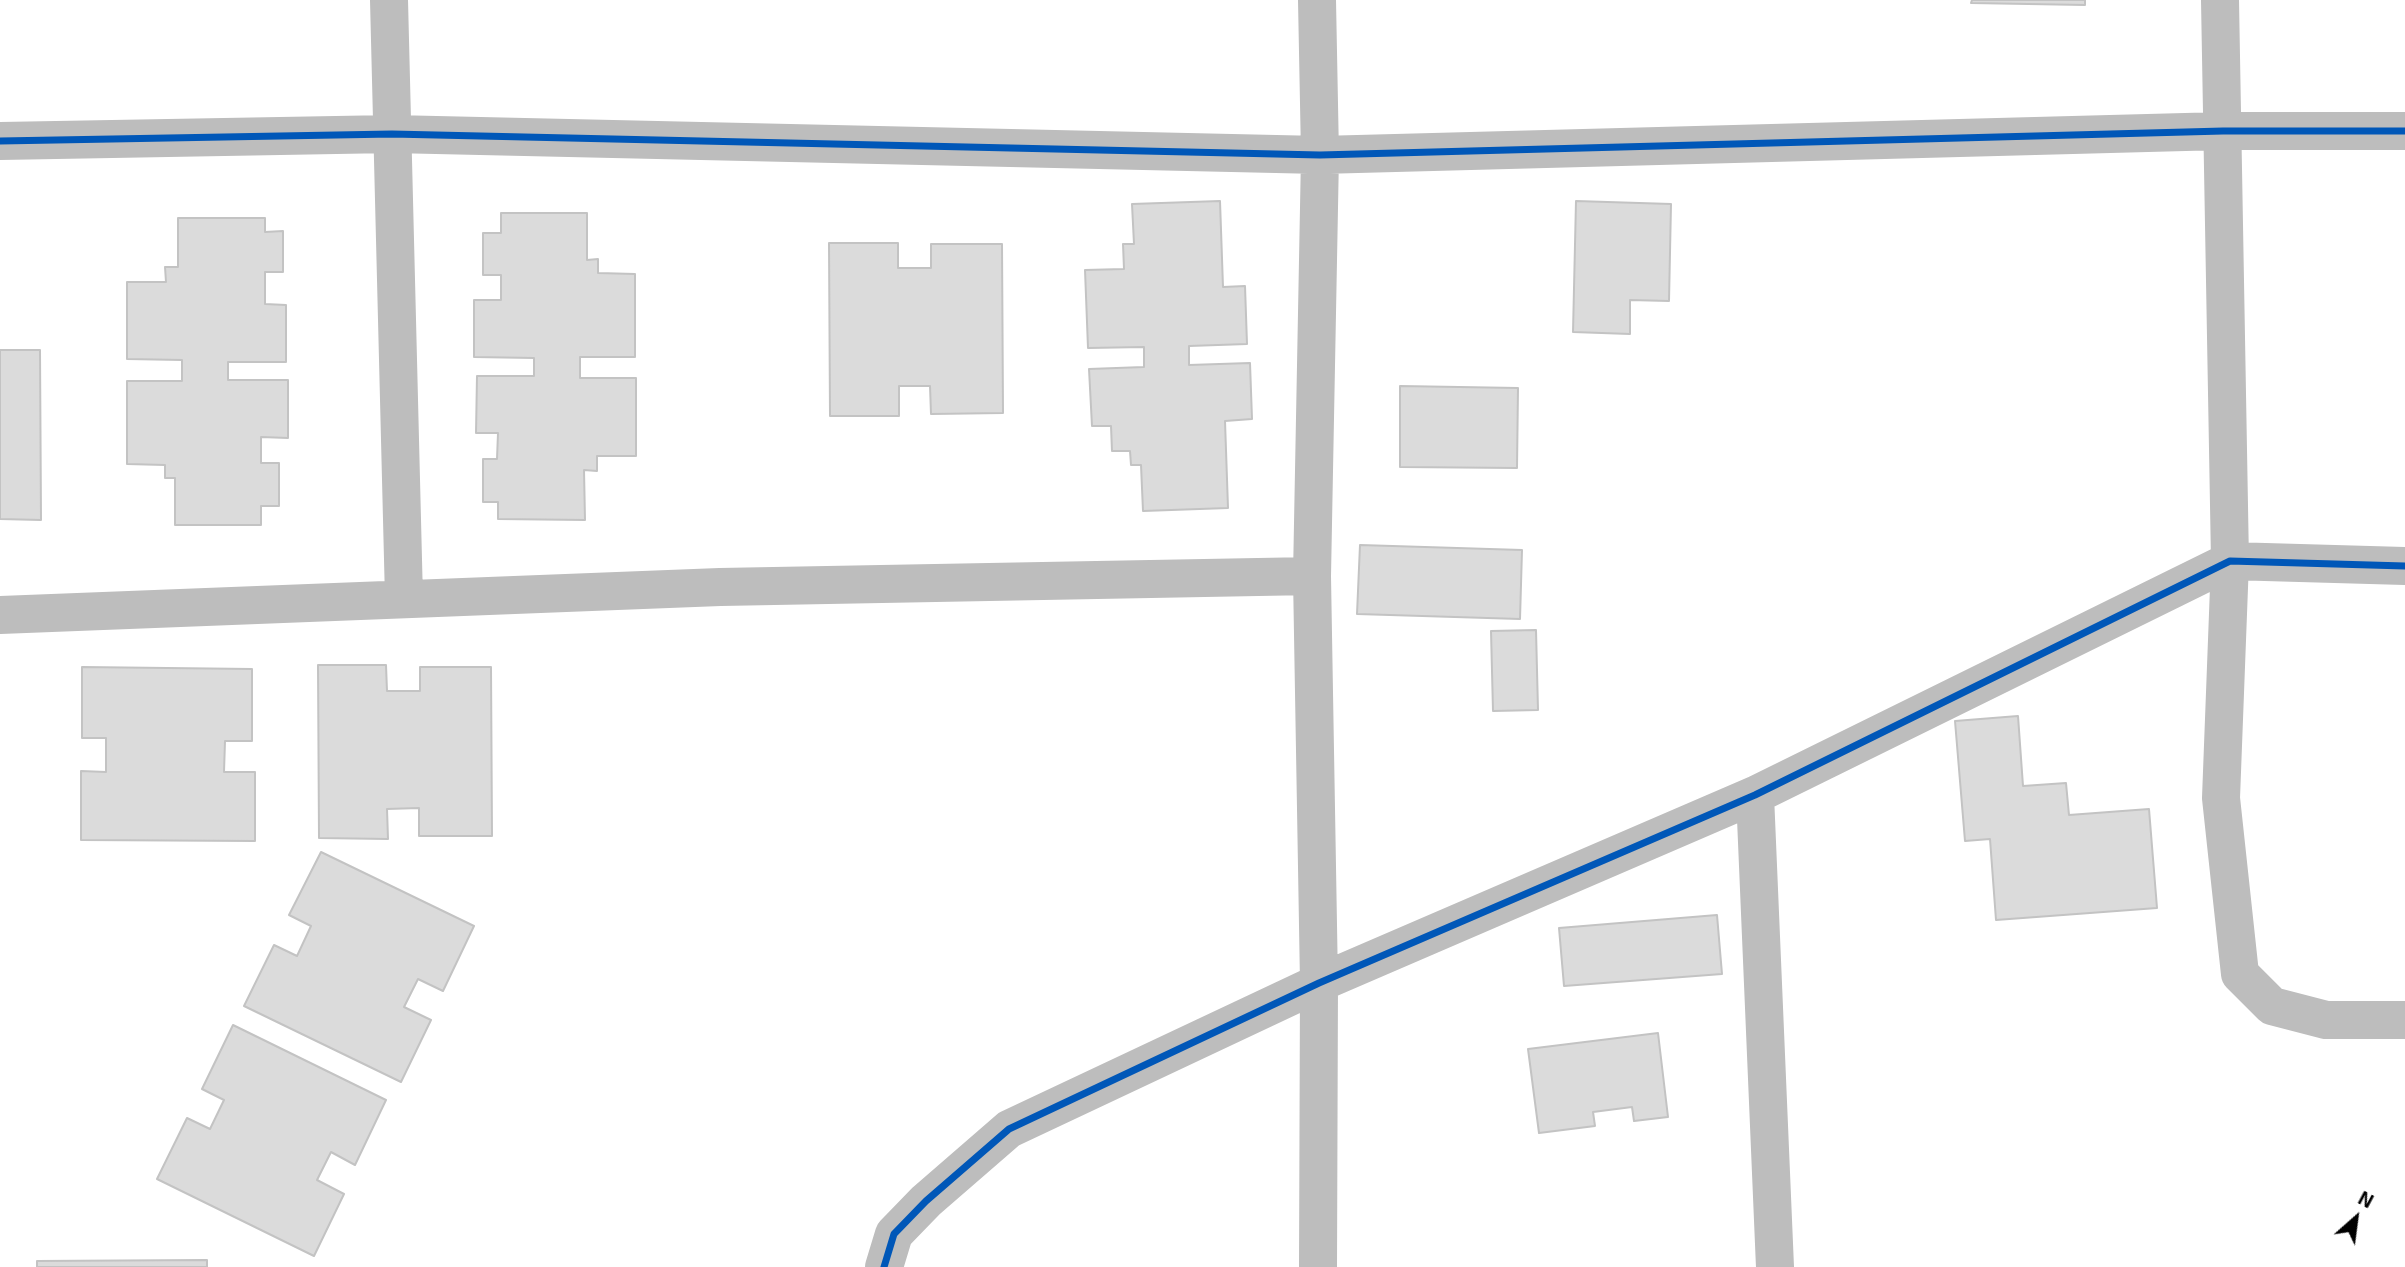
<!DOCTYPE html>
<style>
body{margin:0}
#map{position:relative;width:2405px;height:1267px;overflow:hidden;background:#fff;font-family:"Exo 2",sans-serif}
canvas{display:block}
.north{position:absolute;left:2321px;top:1183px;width:70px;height:70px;-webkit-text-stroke:5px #fff;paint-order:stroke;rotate:28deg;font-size:19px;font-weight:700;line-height:28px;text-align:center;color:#000}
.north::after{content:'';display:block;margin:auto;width:24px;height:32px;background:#000;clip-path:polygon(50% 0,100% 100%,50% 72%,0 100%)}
</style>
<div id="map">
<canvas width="2405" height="1267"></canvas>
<div class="north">N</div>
</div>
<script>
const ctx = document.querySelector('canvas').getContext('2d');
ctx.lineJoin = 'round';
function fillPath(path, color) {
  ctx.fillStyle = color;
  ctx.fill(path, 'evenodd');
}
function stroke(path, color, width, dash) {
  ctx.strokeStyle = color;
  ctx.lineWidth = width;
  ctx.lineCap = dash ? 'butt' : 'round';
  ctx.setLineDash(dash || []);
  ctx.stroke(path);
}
const building = new Path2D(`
 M1972 0H2085V5L1971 3Z
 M1220 201 1223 287 1245 286 1247 344 1189 346V365L1250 363 1252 419 1225 421 1228 508 1143 511 1141 465H1131L1130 451H1112L1111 426H1092L1089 369 1144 367V347L1088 348 1085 270 1124 269 1123 244H1134L1132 204Z
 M1576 201 1671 204 1669 301 1630 300V334L1573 332Z
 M501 213H587V260L598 259V273L635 274V357H580V378H636V456H597V471L584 470 585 520 498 519V502H483V459H497L498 433H476L477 376H534V358L474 357V300H501V275H483V233H501Z
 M178 218H265V232L283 231V272H265V304L286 305V362H228V380H288V438L261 437V463H279V506H261V525H175V478H165V465L127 464V381H182V360L127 359V282H166L165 267H178Z
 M829 243H898V268H931V244H1002L1003 413 931 414 930 386H899V416H830Z
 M0 350H40L41 520 0 519Z
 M1400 386 1518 388 1517 468 1400 467Z
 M1360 545 1522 550 1520 619 1357 614Z
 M1536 630 1538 710 1493 711 1491 631Z
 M318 665H386L387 691H420V667H491L492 836H419V808L387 809 388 839 319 838Z
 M82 667 252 669V741H225L224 772H255V841L81 840V771L106 772V738H82Z
 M2018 716 2023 786 2066 783 2069 815 2149 809 2157 908 1996 920 1990 839 1965 841 1955 721Z
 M321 852 474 926 443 991 418 979 404 1007 431 1020 401 1082 244 1006 274 945 297 956 311 926 289 915Z
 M1717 915 1722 974 1564 986 1559 928Z
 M233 1025 386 1100 355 1165 331 1152 317 1180 344 1194 314 1256 157 1179 187 1118 210 1129 224 1100 202 1089Z
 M1658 1033 1668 1117 1634 1121 1632 1107 1593 1112 1595 1126 1539 1133 1528 1049Z
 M207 1260V1267H37V1261Z`);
fillPath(building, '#dbdbdb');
stroke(building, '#c3c3c3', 2);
stroke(new Path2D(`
 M389 0 404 599
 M1317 0 1320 155 1312 576 1319 983 1318 1267
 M2220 0 2230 561 2221 798 2240 974 2272 1006 2326 1020H2405
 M0 141 392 134 1320 155 2223 131H2405
 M0 615 720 587 1312 576
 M1755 795 1775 1267
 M884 1267 894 1234 926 1201 1009 1129 1319 983 1755 795 2230 561 2405 566`), '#bdbdbd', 38);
stroke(new Path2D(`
 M0 141 392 134 1320 155 2223 131H2405
 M884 1267 894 1234 926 1201 1009 1129 1319 983 1755 795 2230 561 2405 566`), '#0057b8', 7);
</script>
